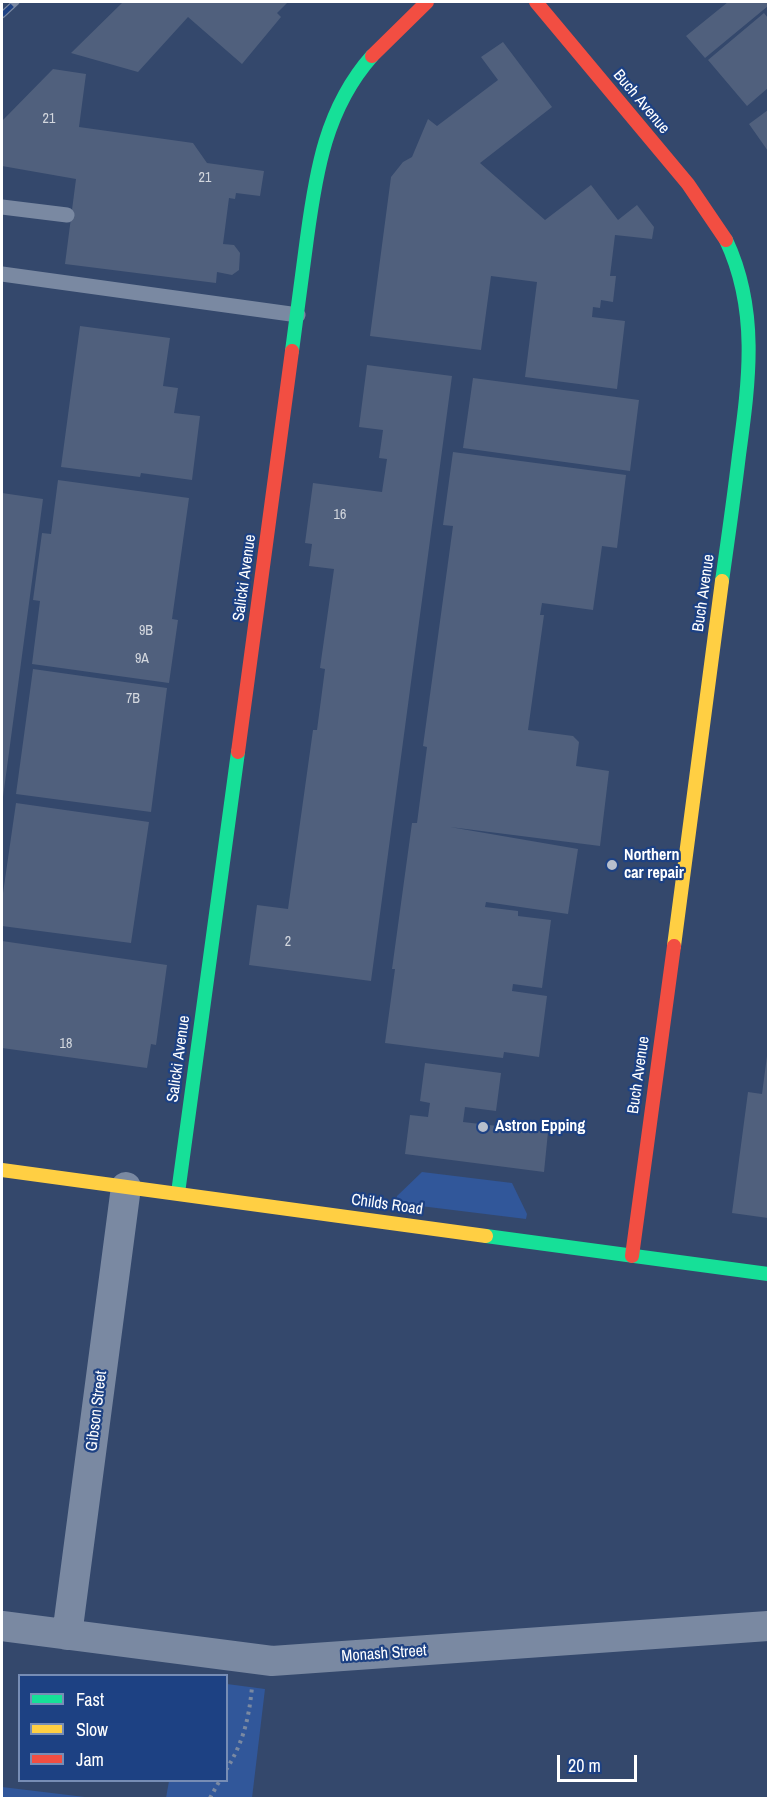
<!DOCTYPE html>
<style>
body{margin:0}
#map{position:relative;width:770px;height:1800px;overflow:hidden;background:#34486c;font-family:"Archivo Narrow",sans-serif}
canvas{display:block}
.frame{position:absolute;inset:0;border:3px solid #fff;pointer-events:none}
.legend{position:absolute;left:18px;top:1674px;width:210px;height:108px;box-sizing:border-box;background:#1d4183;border:2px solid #778db5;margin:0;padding:8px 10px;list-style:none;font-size:18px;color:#fff}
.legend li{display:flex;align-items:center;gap:12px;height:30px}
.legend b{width:30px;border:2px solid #778db5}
.scale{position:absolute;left:557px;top:1755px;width:80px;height:27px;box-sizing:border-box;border:3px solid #fff;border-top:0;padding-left:8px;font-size:18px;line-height:21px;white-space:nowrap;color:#fff;-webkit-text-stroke:4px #1d4183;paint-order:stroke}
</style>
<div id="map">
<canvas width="770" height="1800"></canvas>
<div class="frame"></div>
<ul class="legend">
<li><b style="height:8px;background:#16e098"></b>Fast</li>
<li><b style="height:8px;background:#ffcf43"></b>Slow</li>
<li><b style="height:8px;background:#f24e42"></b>Jam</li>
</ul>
<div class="scale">20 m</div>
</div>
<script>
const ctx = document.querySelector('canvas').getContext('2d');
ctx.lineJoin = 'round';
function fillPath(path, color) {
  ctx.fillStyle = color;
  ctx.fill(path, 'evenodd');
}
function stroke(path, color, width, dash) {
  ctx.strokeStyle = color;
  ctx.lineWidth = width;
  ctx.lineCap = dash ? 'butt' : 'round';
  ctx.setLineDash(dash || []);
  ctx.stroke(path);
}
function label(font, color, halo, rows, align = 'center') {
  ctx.font = font + ' "Archivo Narrow",sans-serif';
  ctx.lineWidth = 4.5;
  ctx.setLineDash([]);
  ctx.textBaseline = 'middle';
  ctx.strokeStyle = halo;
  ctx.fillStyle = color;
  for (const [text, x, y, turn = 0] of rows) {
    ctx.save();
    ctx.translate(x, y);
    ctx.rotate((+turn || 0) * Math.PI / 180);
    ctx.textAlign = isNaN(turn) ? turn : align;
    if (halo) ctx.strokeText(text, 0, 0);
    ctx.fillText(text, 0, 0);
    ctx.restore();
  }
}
fillPath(new Path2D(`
 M422 1172 512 1183 527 1214 526 1219 396 1203 397 1196Z
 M227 1684 265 1689 252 1798H166L169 1781 226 1780Z
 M2 1787 93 1798H2Z`), '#31579a');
fillPath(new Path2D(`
 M123 2H288L277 13 281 17 242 64 188 17 138 72 71 53Z
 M728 2H767L768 6 705 58 686 36Z
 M764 13 768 18V88L747 106 708 60Z
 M503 42 552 107 480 163 545 220 591 185 618 220 637 205 654 227 652 239 615 235 610 276H616L613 302 601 300 600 308 593 307 592 317 625 321 617 389 525 377 537 282 491 276 481 350 370 336 391 177 403 162 412 157 428 119 437 126 498 80 481 57Z
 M53 69 86 74 79 127 193 143 207 163 264 171 260 196 236 193 235 199 229 198 223 244 234 245 240 253 239 270 232 275 217 272 216 283 65 264 76 179 2 166V121Z
 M768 110V151L749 124Z
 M80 326 170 338 163 386 178 388 174 413 200 416 192 480 141 473 140 477 61 467Z
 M367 365 452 376 371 981 249 965 257 905 288 909 313 730H317L325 669 320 668 334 569 309 566 312 544 305 543 313 483 382 492 387 459 379 458 383 430 359 427Z
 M473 378 639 400 630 471 463 448Z
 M453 452 626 475 617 548 602 546 593 610 542 603 540 615H544L528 730 573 736 579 742 576 766 609 771 600 846 450 827 578 849 568 914 486 902 485 907 518 911V916L551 920 542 988 513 984 512 991 547 996 539 1057 504 1052 503 1058 385 1043 395 969H392L412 823H417L427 747 423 746 453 526 443 525Z
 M58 480 189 498 172 619 178 620 169 683 32 664 40 601 33 600 42 533 51 534Z
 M2 493 43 499 3 797H2Z
 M33 669 167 688 151 812 16 794Z
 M16 803 149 822 131 943 2 926V900Z
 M2 941 167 965 156 1045 151 1044 147 1068 2 1048Z
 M767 1056 768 1057V1218L732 1213 748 1092 762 1094Z
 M425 1063 501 1073 496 1111 465 1107 463 1122 548 1132 544 1172 405 1154 410 1115 428 1117 430 1103 420 1101Z`), '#50607d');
stroke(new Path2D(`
 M226 1770C243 1743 249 1719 252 1687
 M210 1798 220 1780`), '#7a89a2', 4, [3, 4.5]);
stroke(new Path2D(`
 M2 207 67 215
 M2 274 298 315`), '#7a89a2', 15);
stroke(new Path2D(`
 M2 1626 272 1661 768 1626
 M67 1635 126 1187`), '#7a89a2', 30);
stroke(new Path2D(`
 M292 351C297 313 302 275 307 238 316 171 326 108 372 56
 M722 581C728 539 734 497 739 455 749 381 759 310 726 240
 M178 1193 238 752
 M486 1236 768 1274`), '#16e098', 14);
stroke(new Path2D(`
 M674 946 722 581
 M2 1170 486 1236`), '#ffcf43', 14);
stroke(new Path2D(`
 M536 2 688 184 726 240
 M372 56 427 2
 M238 752 292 351
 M632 1256 674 946`), '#f24e42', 14);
const rail = new Path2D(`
 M2 15 16 2`);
stroke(rail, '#7b89a2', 7);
stroke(rail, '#1d4183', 4.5, [14]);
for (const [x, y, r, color] of [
 [612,865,6,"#b8bfcc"],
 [483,1127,6,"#b8bfcc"]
]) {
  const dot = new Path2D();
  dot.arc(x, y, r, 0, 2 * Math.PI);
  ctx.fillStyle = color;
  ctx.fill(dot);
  stroke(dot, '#1d4183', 2);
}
label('14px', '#d3d7de', null, [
 ["21",49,119],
 ["21",205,178],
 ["16",340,515],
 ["9B",146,631],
 ["9A",142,659],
 ["7B",133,699],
 ["2",288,942],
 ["18",66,1044]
]);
label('16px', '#fff', '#1d4183', [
 ["Buch Avenue",641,102,50],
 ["Salicki Avenue",245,578,-82],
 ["Buch Avenue",704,593,-82],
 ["Salicki Avenue",179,1059,-82],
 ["Buch Avenue",639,1075,-82],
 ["Childs Road",387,1205,8],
 ["Gibson Street",97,1411,-83],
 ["Monash Street",384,1654,-4]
]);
label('bold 16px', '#fff', '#1d4183', [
 ["Northern",624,856],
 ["car repair",624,874],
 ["Astron Epping",495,1127]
], 'left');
</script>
